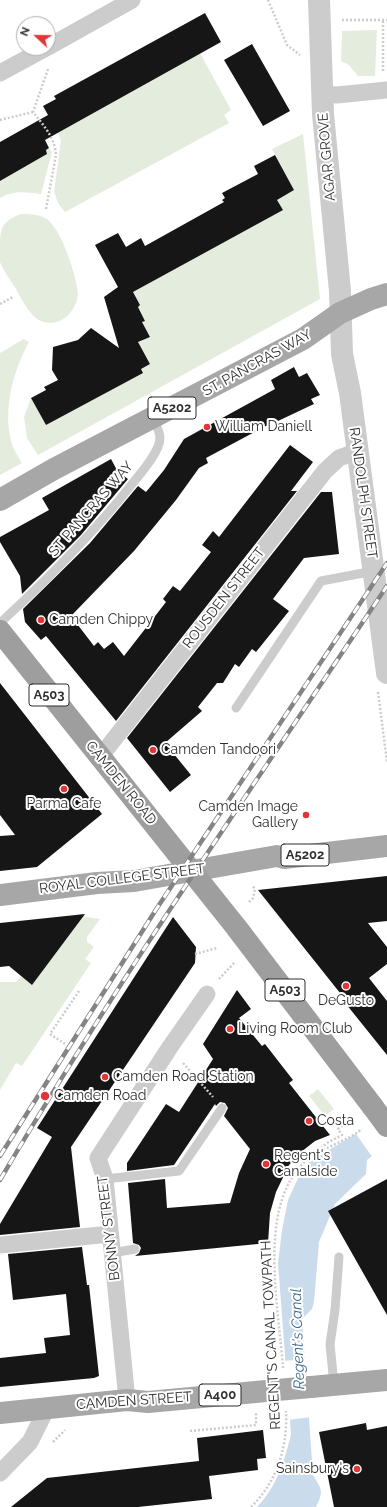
<!DOCTYPE html>
<style>
body{margin:0}
#map{position:relative;width:387px;height:1507px;overflow:hidden;background:#fff;font-family:Raleway,sans-serif}
canvas{display:block}
.north{position:absolute;left:16px;top:16px;width:40px;height:40px;box-sizing:border-box;background:#fff;border:1px solid #acacac;border-radius:50%;rotate:292deg;font-size:11px;font-weight:700;line-height:16px;text-align:center;color:#2f2f2f}
.north::after{content:'';display:block;margin:auto;width:14px;height:18px;background:#e33436;clip-path:polygon(50% 0,100% 100%,50% 72%,0 100%)}
</style>
<div id="map">
<canvas width="387" height="1507"></canvas>
<div class="north">N</div>
</div>
<script>
const ctx = document.querySelector('canvas').getContext('2d');
ctx.lineJoin = 'round';
function fillPath(path, color) {
  ctx.fillStyle = color;
  ctx.fill(path, 'evenodd');
}
function stroke(path, color, width, dash) {
  ctx.strokeStyle = color;
  ctx.lineWidth = width;
  ctx.lineCap = dash ? 'butt' : 'round';
  ctx.setLineDash(dash || []);
  ctx.stroke(path);
}
function label(font, color, halo, rows, align = 'center') {
  ctx.font = font + ' Raleway,sans-serif';
  ctx.lineWidth = 4;
  ctx.setLineDash([]);
  ctx.textBaseline = 'middle';
  ctx.strokeStyle = halo;
  ctx.fillStyle = color;
  for (const [text, x, y, turn = 0] of rows) {
    ctx.save();
    ctx.translate(x, y);
    ctx.rotate((+turn || 0) * Math.PI / 180);
    ctx.textAlign = isNaN(turn) ? turn : align;
    if (halo) ctx.strokeText(text, 0, 0);
    ctx.fillText(text, 0, 0);
    ctx.restore();
  }
}
fillPath(new Path2D(`
 M377 30 375 76H358L349 65 341 61 342 31Z
 M200 53 231 110 224 115 229 123 65 212 58 203 54 192 61 140 56 129Z
 M303 134 320 299 38 455 27 438 24 417 31 398 46 425 142 373 141 369 150 364 138 342 150 337 142 322 145 321 138 307 140 305 133 292 282 210 277 200 294 190 272 149Z
 M49 148 52 152 41 194C26 192 13 190 0 198V181L47 154 46 150Z
 M21 214C31 214 43 214 50 222 63 235 76 275 78 293 77 313 57 331 37 319 29 313 22 300 17 291 12 282 4 272 0 262 0 257 0 251 0 246 0 227 3 221 21 214Z
 M24 339 29 342C13 371 2 411 12 444 14 450 18 457 22 463L0 475V353Z
 M81 914 86 917 100 919 87 937V942L94 947 85 959 91 963 22 1066 16 1063 0 1090V982H16L21 976 32 984 77 915Z
 M318 1089 334 1109 325 1116 309 1096Z`), '#e4ecde');
fillPath(new Path2D(`
 M387 1115V1152L372 1156 367 1160 366 1174 335 1204 319 1242 314 1302 312 1309 302 1319 313 1475C322 1490 324 1491 316 1507H257C276 1488 285 1460 291 1434L278 1263 282 1230 288 1200 300 1174 309 1162Z`), '#cadcec');
fillPath(new Path2D(`
 M387 1113V1154L373 1158 356 1134Z
 M307 1359 312 1417 287 1420 283 1361Z`), '#fff');
fillPath(new Path2D(`
 M205 13 221 42 45 140 49 148 46 150 47 154 0 181V142L48 115 43 106 56 99 54 96Z
 M252 44 290 111 263 126 224 60Z
 M275 155 294 190 277 200 283 210 133 292 140 305 138 307 145 321 142 322 150 337 138 342 150 364 141 369 143 373 46 425 31 398 46 390 44 387 58 380 52 370 53 347 78 340 91 328 119 348 104 297 118 287 95 245 118 233 126 247 141 238 145 246 224 202 222 200 225 198 222 193 258 174 254 166Z
 M294 367 299 377 307 373 320 395 311 399 314 404 278 421 277 420 206 458 208 463 199 468 176 500 134 551 71 616 94 646 98 642 104 649 113 642 124 656 166 602 163 599 173 586 180 591 211 552 202 545 213 531 219 537 290 445 313 462 291 491H297L116 721 46 636 41 640 25 622 23 609 90 543 138 486 146 492 164 470 184 439 275 389 271 380Z
 M111 459 118 472 128 479 81 535 22 594 20 576 0 542V537L49 510 42 498Z
 M321 492H332L339 554 304 558 273 599 289 611 256 652 252 649 239 667 235 664 223 683H217L198 707 202 711 165 743 191 775 170 792 127 738Z
 M0 683 102 814 37 867 0 871V836L15 835 0 815Z
 M387 876V921L368 923 387 947V964L369 978 387 1001V1055L342 999 344 998 258 890Z
 M85 914 32 985 9 966 0 967V923Z
 M173 917 196 947 195 963 71 1147 80 1227 0 1235V1224L52 1137 37 1128Z
 M237 990 251 1009 239 1018 262 1046 265 1044 293 1080 289 1083 330 1135 315 1141 301 1152 289 1165 276 1192 270 1213 268 1243 135 1256 139 1253 141 1248 139 1245 133 1243 128 1183 165 1179 167 1208 230 1203 239 1173 250 1149 224 1116 228 1108 225 1103 220 1102 216 1106 215 1104 174 1165 127 1171V1163L166 1104 179 1112 213 1059 203 1044Z
 M387 1179V1315L328 1211Z
 M82 1247 87 1285H89L99 1376 94 1378 0 1387V1358L46 1353 44 1338 70 1335 66 1294 13 1300 8 1254Z
 M366 1423 367 1430 387 1426V1507H334L319 1432Z
 M263 1430 266 1458 257 1459 258 1470 209 1476 212 1499 138 1507H11L47 1478 199 1461 197 1438Z`), '#161616');
stroke(new Path2D(`
 M268 0 287 45 300 55
 M342 20H387
 M383 71V20
 M0 120 33 112
 M46 209 56 155C55 137 43 125 33 112L48 69
 M0 304 13 297
 M378 692 387 762
 M249 902 253 898 255 889 252 885
 M195 954 217 948
 M219 979 235 962
 M65 1044 50 1034 79 991
 M183 1063 213 1097
 M318 1151 327 1143 342 1135 338 1129 353 1117
 M283 1368C279 1310 259 1217 298 1169 315 1148 342 1145 362 1129
 M190 1431 256 1425V1413
 M53 1442 65 1430
 M251 1507C277 1482 288 1446 286 1411`), '#ccc', 2.5, [2, 2]);
stroke(new Path2D(`
 M0 623C48 579 92 535 132 484 140 474 160 452 160 438 160 431 155 424 153 418
 M236 708 321 581 374 571
 M105 1179 179 1171 222 1108
 M112 1253 135 1249
 M334 1385 330 1344 335 1310 339 1257`), '#ccc', 9);
stroke(new Path2D(`
 M48 47 132 0
 M0 73 46 48
 M322 94 337 95 387 90
 M100 757 325 471 339 458 358 451
 M0 1245 110 1234
 M127 1400 105 1179 98 1158 170 1047 207 994
 M0 1473 30 1442 47 1408`), '#ccc', 17);
stroke(new Path2D(`
 M319 0 323 114 340 291 342 354 350 393 387 673`), '#ccc', 22);
stroke(new Path2D(`
 M0 500 54 469 303 339 340 313 371 299 387 294
 M0 895 97 883 134 881 277 856 284 858 387 846
 M311 1387 387 1380
 M0 1413 127 1400 148 1402 277 1390`), '#a7a7a7', 22);
stroke(new Path2D(`
 M0 631 236 927 373 1107`), '#9e9e9e', 22);
const rail = new Path2D(`
 M0 1156 157 908 387 563
 M0 1180C120 976 256 782 387 586`);
stroke(rail, '#848484', 4.5);
stroke(rail, '#fff', 3, [9]);
stroke(new Path2D(`
 M277 1390 311 1387`), '#a7a7a7', 22);
stroke(new Path2D(`
 M373 1107 387 1126`), '#9e9e9e', 22);
for (const [x, y, r, color] of [
 [207,427,4,"#e33436"],
 [41,620,4,"#e33436"],
 [153,750,4,"#e33436"],
 [64,789,4,"#e33436"],
 [306,815,4,"#e33436"],
 [346,986,4,"#e33436"],
 [230,1029,4,"#e33436"],
 [105,1077,4,"#e33436"],
 [45,1096,5,"#e33436"],
 [309,1121,4,"#e33436"],
 [266,1164,4,"#e33436"],
 [357,1469,4,"#e33436"]
]) {
  const dot = new Path2D();
  dot.arc(x, y, r, 0, 2 * Math.PI);
  ctx.fillStyle = color;
  ctx.fill(dot);
  stroke(dot, '#fff', 1.5);
}
for (const [x, y, w] of [
 [172,408,48],
 [49,695,40],
 [305,855,48],
 [285,990,40],
 [220,1395,42]
]) {
  const box = new Path2D();
  box.roundRect(x - w / 2, y - 11, w, 22, 3);
  ctx.fillStyle = '#fff';
  ctx.fill(box);
  stroke(box, '#2f2f2f', 1);
}
label('bold 13px', '#2f2f2f', null, [
 ["A5202",172,408],
 ["A503",49,695],
 ["A5202",305,855],
 ["A503",285,990],
 ["A400",220,1395]
]);
label('14px', '#2f2f2f', '#fff', [
 ["AGAR GROVE",327,157,-95],
 ["ST. PANCRAS WAY",257,363,-29],
 ["RANDOLPH STREET",363,493,82],
 ["ST PANCRAS WAY",91,509,-49],
 ["ROUSDEN STREET",224,598,-52],
 ["CAMDEN ROAD",121,783,51],
 ["ROYAL COLLEGE STREET",122,879,-7],
 ["BONNY STREET",109,1228,-97],
 ["REGENT'S CANAL TOWPATH",271,1335,-93],
 ["CAMDEN STREET",134,1401,-4]
]);
label('14px', '#2f2f2f', '#fff', [
 ["William Daniell",215,427],
 ["Camden Chippy",49,620],
 ["Camden Tandoori",161,750],
 ["Parma Cafe",64,804,"center"],
 ["Camden Image",298,807,"right"],
 ["Gallery",298,823,"right"],
 ["DeGusto",346,1001,"center"],
 ["Living Room Club",238,1029],
 ["Camden Road Station",113,1077],
 ["Camden Road",54,1096],
 ["Costa",317,1121],
 ["Regent's",274,1156],
 ["Canalside",274,1172],
 ["Sainsbury's",349,1469,"right"]
], 'left');
label('italic 15px', '#3e6b91', '#fff', [
 ["Regent's Canal",298,1339,-92]
]);
</script>
